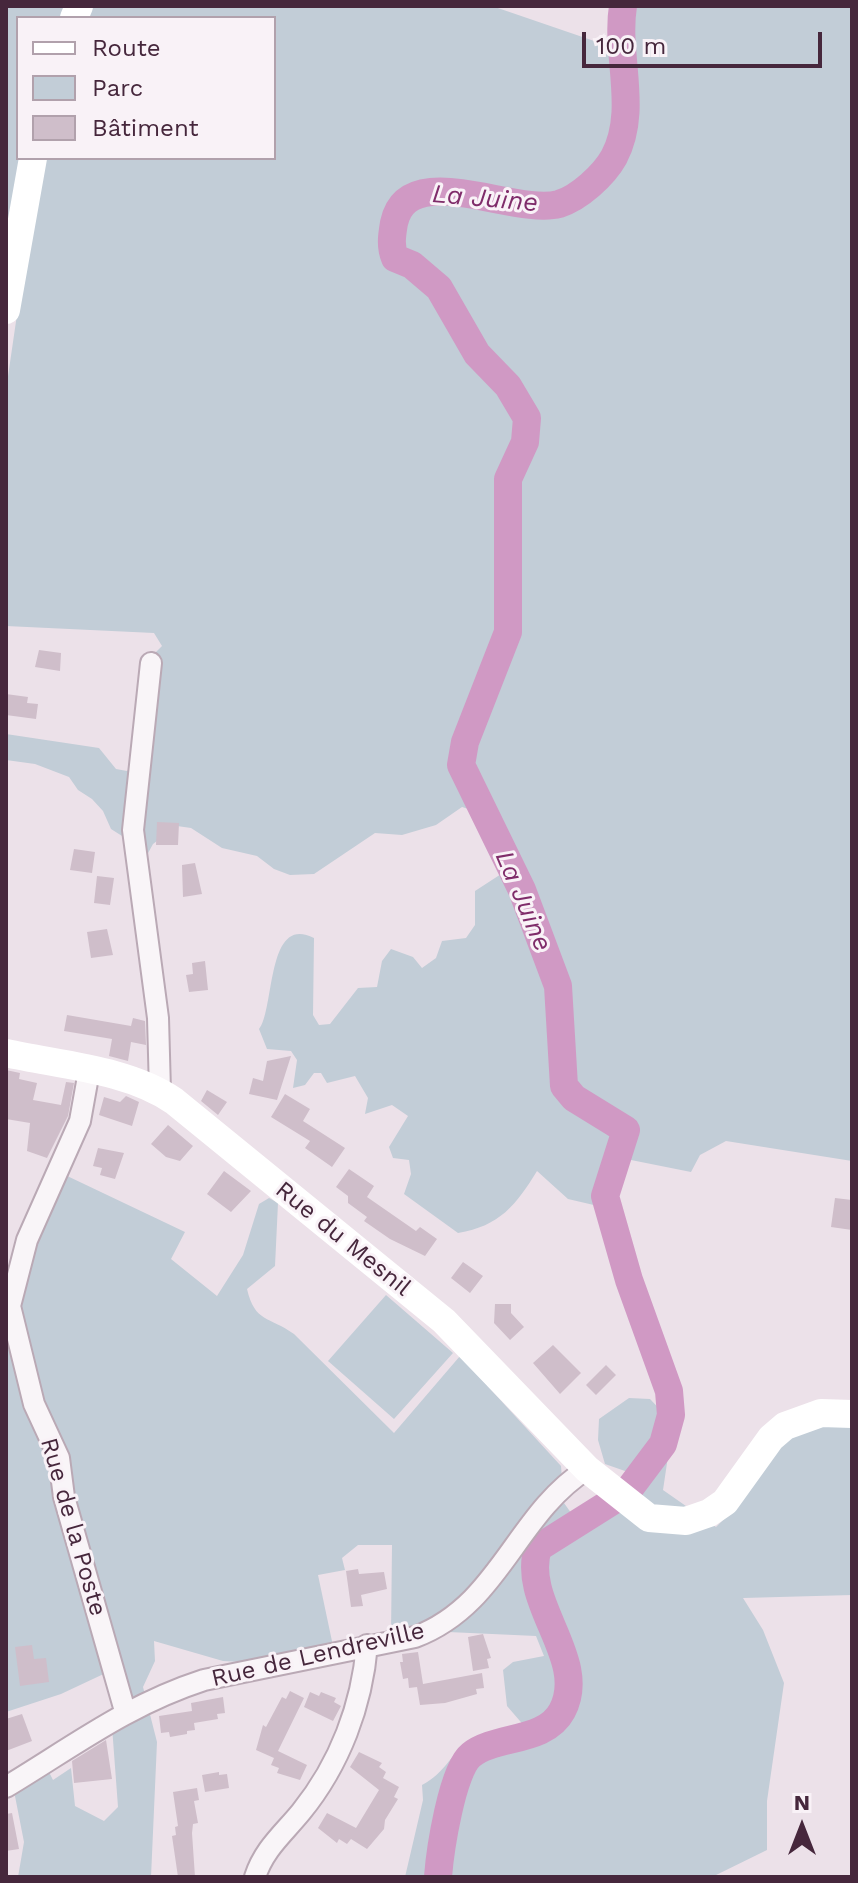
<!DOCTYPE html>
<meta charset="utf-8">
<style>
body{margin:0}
#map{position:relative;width:858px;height:1883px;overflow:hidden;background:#ece1e9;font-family:"Work Sans",sans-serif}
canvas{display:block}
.frame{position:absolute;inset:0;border:8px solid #46273c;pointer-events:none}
.legend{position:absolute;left:16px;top:16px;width:260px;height:144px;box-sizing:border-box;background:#f9f2f7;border:2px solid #b1a1ac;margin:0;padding:10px 14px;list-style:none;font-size:24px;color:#46273c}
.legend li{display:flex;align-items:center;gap:16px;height:40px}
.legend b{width:40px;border:2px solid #b1a1ac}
.north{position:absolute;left:762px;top:1787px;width:80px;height:80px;-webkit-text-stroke:6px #f9f2f7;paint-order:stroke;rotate:0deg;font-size:22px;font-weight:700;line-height:32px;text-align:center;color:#46273c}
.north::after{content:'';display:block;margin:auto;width:28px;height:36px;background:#46273c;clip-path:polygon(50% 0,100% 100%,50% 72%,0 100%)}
.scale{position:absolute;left:582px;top:32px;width:240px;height:36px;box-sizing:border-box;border:4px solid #46273c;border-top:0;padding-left:10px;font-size:24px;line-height:28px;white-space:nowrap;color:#46273c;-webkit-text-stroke:6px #f9f2f7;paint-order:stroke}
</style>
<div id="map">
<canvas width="858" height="1883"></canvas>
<div class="frame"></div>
<ul class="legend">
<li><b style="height:10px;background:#fff"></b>Route</li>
<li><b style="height:22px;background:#c2cdd7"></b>Parc</li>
<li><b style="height:22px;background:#cfbeca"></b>Bâtiment</li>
</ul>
<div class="north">N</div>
<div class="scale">100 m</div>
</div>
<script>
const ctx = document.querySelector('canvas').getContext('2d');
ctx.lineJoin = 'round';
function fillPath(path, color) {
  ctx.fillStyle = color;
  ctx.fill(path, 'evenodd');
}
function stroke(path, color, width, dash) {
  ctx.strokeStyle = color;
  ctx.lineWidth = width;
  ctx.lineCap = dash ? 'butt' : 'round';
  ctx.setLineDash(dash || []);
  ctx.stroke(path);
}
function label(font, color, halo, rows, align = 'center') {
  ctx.font = font + ' "Work Sans",sans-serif';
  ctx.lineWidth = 6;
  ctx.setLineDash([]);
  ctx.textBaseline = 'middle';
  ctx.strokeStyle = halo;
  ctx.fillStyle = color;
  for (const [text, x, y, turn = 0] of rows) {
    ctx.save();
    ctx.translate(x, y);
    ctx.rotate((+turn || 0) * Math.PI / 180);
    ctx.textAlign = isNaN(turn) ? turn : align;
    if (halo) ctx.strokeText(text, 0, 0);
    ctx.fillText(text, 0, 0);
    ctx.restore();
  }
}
fillPath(new Path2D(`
 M6 6H492L600 43 611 39 610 6H852V1161L726 1141 700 1155 691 1172 626 1159 616 1196 598 1206 568 1199 537 1171C516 1205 500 1226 458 1233L404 1194 411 1174 409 1160 393 1158 389 1147 408 1116 392 1105 365 1114 368 1098 355 1076 327 1083 321 1073H314L305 1085 293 1088 297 1060 291 1051 267 1049 259 1029C275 1009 266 913 314 938L313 1015 319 1025 330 1024 358 988 377 987 382 961 391 949 413 957 422 968 436 958 442 941 466 938 475 925V891L515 865C510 825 498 818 462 807L436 825 402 835 375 833 314 874 290 875 274 869 257 856 222 848 191 828 177 826 153 844 147 855H135L130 841 111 829 103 811 92 799 78 790 69 777 35 764 6 760V734L99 748 116 769 127 771 138 762 152 656 162 646 154 633 6 626V390L27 246 6 241ZM18 18H274V158H18Z
 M63 1174 185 1232 171 1259 217 1296 243 1255 259 1204 269 1198 278 1203 275 1266 247 1289C255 1323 269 1316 294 1334L394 1433 460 1356 561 1466 562 1479 533 1531 564 1503 581 1527 610 1507 614 1514 641 1490 625 1471 605 1464 598 1440 599 1419 629 1398 650 1399 673 1423 663 1490 716 1527 741 1502 787 1434 825 1424 852 1425V1595L743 1598 763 1630 784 1683 767 1801V1850L712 1877H405L423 1800 422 1785C445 1773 449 1756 469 1741 481 1731 510 1731 526 1728L507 1706 503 1670 513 1662 544 1656 536 1636 448 1632 417 1646 391 1635 392 1545H358L342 1558 345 1570 318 1575 333 1646 242 1662 223 1661 154 1641 155 1661 143 1687 157 1742 151 1877H18L24 1842 14 1791 47 1768 53 1780 71 1768 75 1806 104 1821 118 1807 111 1713 122 1709 110 1671 61 1694 6 1712V1278L10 1275 12 1252 39 1188Z
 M386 1295 453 1353 394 1419 328 1361Z`), '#c2cdd7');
stroke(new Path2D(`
 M438 1877C440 1851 452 1770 471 1755 496 1735 545 1743 562 1711 590 1659 520 1603 538 1548L627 1492 663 1444 671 1415 669 1391 629 1280 605 1196 626 1130 574 1098 564 1086 558 986 522 890 461 765 465 742 508 632V479L525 442 527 418 508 386 477 354 439 288 412 265 395 258C390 246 392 235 394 223 408 158 514 216 559 204 579 198 604 175 614 157 639 110 615 55 623 6`), '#d099c4', 28);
fillPath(new Path2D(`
 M39 650 61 653 60 671 35 667Z
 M6 694 28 697 27 703 38 704 36 719 6 715Z
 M157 822 179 823 178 845H156Z
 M74 849 95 852 92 873 70 870Z
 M195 863 202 894 183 897 182 865Z
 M97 876 114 878 110 905 94 903Z
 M107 929 113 955 91 958 87 932Z
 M205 961 208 990 189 992 186 975 193 974 192 963Z
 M67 1015 131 1026 133 1018 145 1021 146 1045 131 1042 128 1061 109 1056 112 1039 64 1031Z
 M291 1056 277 1100 249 1094 253 1078 263 1081 267 1061Z
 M6 1070 20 1073 19 1079 37 1083 33 1100 61 1105 66 1082 74 1083 68 1116 47 1158 27 1151 30 1123 6 1119Z
 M207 1090 227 1102 218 1115 201 1101Z
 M285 1094 310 1109 303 1121 345 1148 332 1167 305 1148 310 1141 271 1117Z
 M126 1096 139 1102 132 1126 99 1115 104 1097 120 1102Z
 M168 1125 193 1146 180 1161 166 1157 151 1144Z
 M98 1148 124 1153 115 1179 100 1175 102 1168 93 1166Z
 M349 1169 374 1186 367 1197 416 1231 420 1227 437 1239 425 1256 390 1239 364 1221 367 1217 348 1203V1196L336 1187Z
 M224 1171 251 1191 231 1212 207 1194Z
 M835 1198 852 1200V1230L831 1227Z
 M463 1262 483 1276 470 1293 451 1278Z
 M495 1304H511V1313L524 1327 510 1340 494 1323Z
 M553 1345 581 1373 560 1394 533 1363Z
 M606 1365 616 1375 596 1395 586 1385Z
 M358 1569 359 1574 384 1572 387 1589 361 1595 363 1606 351 1607 346 1571Z
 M483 1634 491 1658 487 1659 489 1668 473 1671 468 1637Z
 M32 1645 34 1659 46 1658 49 1682 20 1686 15 1647Z
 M418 1652 423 1684 482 1673 484 1688 476 1689 477 1694 445 1703 420 1705 417 1687 409 1688 408 1678 403 1679 400 1662H403L402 1654Z
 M290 1691 304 1698 278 1751 307 1765 300 1780 277 1773 279 1768 271 1765 274 1758 256 1750 263 1725 266 1727 282 1697 286 1699Z
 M310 1692 319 1696 321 1692 336 1698 334 1702 341 1706 333 1721 304 1707Z
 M223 1697 225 1713 217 1714 218 1719 194 1723 195 1730 187 1731V1734L170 1737 169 1732 161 1733 159 1716 192 1711 191 1703Z
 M22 1714 32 1741 6 1751V1719Z
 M106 1740 112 1779 74 1783 72 1761Z
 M359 1752 382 1763 379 1767 386 1772 383 1778 399 1787 394 1797 398 1799 385 1820 384 1829 367 1849 351 1839 347 1844 339 1839 337 1843 318 1828 327 1813 356 1828 379 1790 350 1767Z
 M219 1772V1775L227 1774 229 1788 205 1792 202 1775Z
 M197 1788 199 1800 194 1801 198 1823 193 1824 192 1833 195 1877H178L172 1836 176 1835 175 1827 178 1826 173 1792Z
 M12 1813 19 1849 6 1851V1814Z`), '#cfbeca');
const street = new Path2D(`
 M151 663 133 830 158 1018 160 1091
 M89 1071 80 1121 27 1240 10 1306 34 1404 59 1458 64 1497 125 1711
 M6 1787C74 1746 127 1705 204 1680L415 1637C500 1605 515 1515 587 1469
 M255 1877C264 1849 283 1834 301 1812 340 1764 362 1705 367 1645`);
stroke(street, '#baa9b5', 24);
stroke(street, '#f9f5f8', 20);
stroke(new Path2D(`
 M74 18 79 6
 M6 310 33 158
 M6 1053C59 1065 128 1069 174 1101L444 1321 587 1469 649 1518 686 1521 709 1513 725 1502 771 1438 785 1426 821 1413 852 1414`), '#fff', 28);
label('24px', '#46273c', '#f9f2f7', [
 ["Rue du Mesnil",343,1239,39],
 ["Rue de la Poste",73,1527,74],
 ["Rue de Lendreville",318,1655,-13]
]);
label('italic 26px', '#7f2c6a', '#f9f2f7', [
 ["La Juine",485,199,5],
 ["La Juine",523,901,67]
]);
</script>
